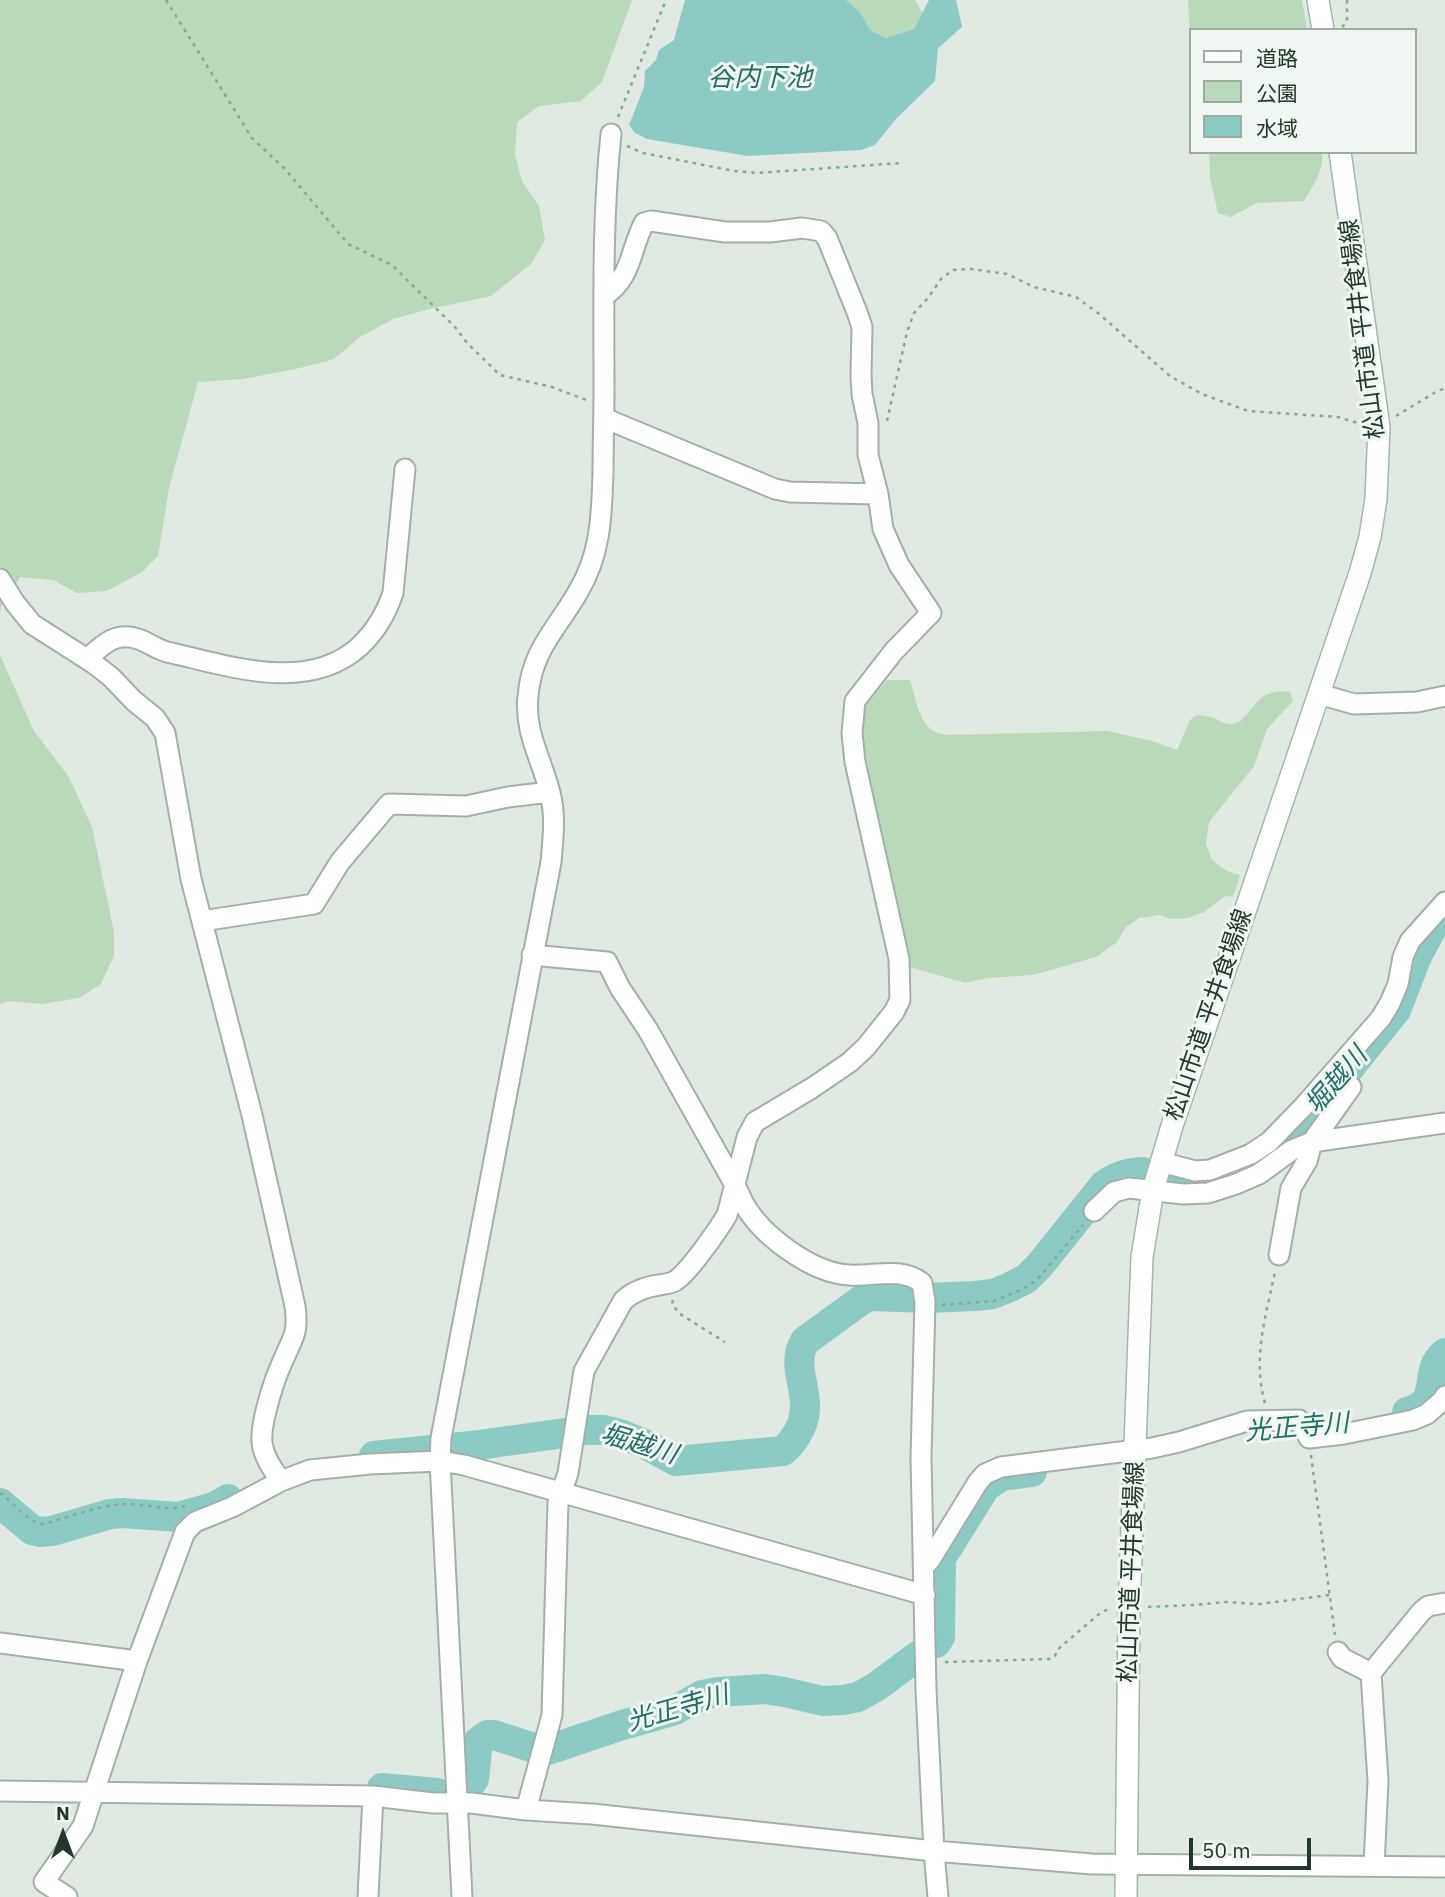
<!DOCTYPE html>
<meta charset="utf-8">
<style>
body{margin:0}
#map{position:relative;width:1445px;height:1897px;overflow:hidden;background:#e0e9e2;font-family:"IBM Plex Sans","Noto Sans JP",sans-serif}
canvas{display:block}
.legend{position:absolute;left:1189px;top:28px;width:228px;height:126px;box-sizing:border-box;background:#f0f6f1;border:2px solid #9eaaa2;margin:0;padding:9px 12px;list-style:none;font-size:21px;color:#22382c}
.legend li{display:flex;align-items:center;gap:14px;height:35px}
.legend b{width:35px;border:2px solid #9eaaa2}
.north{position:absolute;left:28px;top:1799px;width:70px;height:70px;-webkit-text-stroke:5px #f0f6f1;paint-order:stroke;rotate:0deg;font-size:19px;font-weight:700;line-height:28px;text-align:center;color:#22382c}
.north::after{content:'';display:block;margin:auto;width:24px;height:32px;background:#22382c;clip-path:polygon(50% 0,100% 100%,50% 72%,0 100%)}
.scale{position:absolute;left:1189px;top:1838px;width:122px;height:32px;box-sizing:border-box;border:4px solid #22382c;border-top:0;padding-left:9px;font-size:21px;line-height:24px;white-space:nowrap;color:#22382c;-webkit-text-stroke:5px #f0f6f1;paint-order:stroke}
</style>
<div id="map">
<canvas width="1445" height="1897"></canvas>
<ul class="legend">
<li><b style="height:9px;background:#fff"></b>道路</li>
<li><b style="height:19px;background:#bad9ba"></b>公園</li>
<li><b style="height:19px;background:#8bcbc4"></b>水域</li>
</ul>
<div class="north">N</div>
<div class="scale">50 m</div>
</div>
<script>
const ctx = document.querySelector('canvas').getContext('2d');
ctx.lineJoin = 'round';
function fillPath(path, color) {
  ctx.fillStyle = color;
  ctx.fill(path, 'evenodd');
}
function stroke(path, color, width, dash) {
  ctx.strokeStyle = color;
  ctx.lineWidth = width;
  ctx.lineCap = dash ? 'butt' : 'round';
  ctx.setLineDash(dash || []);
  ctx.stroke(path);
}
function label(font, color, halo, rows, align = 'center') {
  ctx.font = font + ' "IBM Plex Sans","Noto Sans JP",sans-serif';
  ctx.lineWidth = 6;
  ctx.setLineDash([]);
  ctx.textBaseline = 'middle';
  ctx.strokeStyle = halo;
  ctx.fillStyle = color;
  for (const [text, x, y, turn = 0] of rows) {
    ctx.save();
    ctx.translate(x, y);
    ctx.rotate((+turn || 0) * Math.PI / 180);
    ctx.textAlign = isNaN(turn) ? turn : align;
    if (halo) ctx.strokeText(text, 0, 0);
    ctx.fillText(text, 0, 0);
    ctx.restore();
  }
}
fillPath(new Path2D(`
 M0 0H632L602 82 581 101 539 106 517 122 515 155 522 181 539 206 545 240 531 264 491 296 429 309 393 319 360 337 334 359 300 368 243 379 198 382 169 488 158 556 142 572 107 591 77 593 53 580 20 577 1 607 0 614Z
 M846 0H915L923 14 914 29 886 38 870 30 860 12Z
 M1188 0H1302L1307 30H1191V57Z
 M1209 152H1322C1324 171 1313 186 1304 201L1256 203 1231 217 1218 213 1210 178Z
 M0 655 34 731 69 777 92 827 114 932V956L101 984 79 998 42 1004 9 1001 0 1004Z
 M887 680H910C915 696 919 725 936 732 940 734 944 734 948 735L1107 731 1152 741 1177 750 1190 720 1197 715C1203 716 1209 716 1214 718 1219 720 1224 724 1230 724 1253 724 1251 686 1290 692L1293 701 1267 729 1254 766 1209 822 1206 844 1212 860 1227 871 1240 875 1233 897 1225 896 1204 912 1188 918 1171 919 1159 915 1139 918 1126 927 1117 942 1096 957 1033 975 987 978 965 983 906 966 861 765 858 714Z`), '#bad9ba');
fillPath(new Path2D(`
 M685 0H846L860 12 870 30 886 38 914 29 929 0H956L962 27 938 48 935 81 895 120 875 145 861 150 748 156 647 139 635 133 629 125 644 87 645 71 656 60 659 50 674 40Z`), '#8bcbc4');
stroke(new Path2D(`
 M1172 1177 1201 1181 1217 1178 1240 1170 1260 1160 1320 1105 1396 1010 1417 956 1433 926 1445 913
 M1407 1412C1445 1402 1421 1372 1445 1353
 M374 1456 471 1446 587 1430H604L623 1435 647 1445 676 1461 783 1451C789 1446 793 1441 797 1434 819 1399 787 1370 805 1341L860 1301 870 1296 929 1298 975 1296 993 1294 1010 1287 1026 1279 1040 1265 1104 1185C1117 1176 1127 1173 1143 1172
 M0 1503 32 1530 40 1532 52 1531 110 1514 123 1513 178 1517 214 1507 228 1499
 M936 1643 940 1637 941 1558 986 1486 1002 1476 1032 1472
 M382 1788 437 1793
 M467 1788 474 1779 478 1742 487 1735H494L537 1749 548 1750 619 1726 675 1710 702 1695 718 1692 765 1689 784 1692 823 1701 843 1700 858 1697 876 1687 919 1655`), '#8bcbc4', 30);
const street = new Path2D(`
 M604 418 775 489 790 492 878 494
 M0 579 15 603 32 624 93 663 111 677 134 701 155 718 165 733 191 879 252 1115 295 1306C299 1335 292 1338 282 1363 274 1380 260 1424 262 1442 263 1456 273 1470 281 1481
 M87 659C103 644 117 630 141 640 150 644 157 649 167 652 227 665 306 694 359 647 375 632 386 614 393 593L405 469
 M1319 694 1354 704 1417 702 1445 696
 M202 921 314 904 340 862 389 804 466 806 508 797 550 792
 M532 955 607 962 620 988 648 1030 735 1185C738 1191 741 1198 744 1204 762 1236 812 1273 849 1275 873 1277 901 1266 922 1283L925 1302 921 1458 926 1690 934 1851 938 1897
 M1161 1162 1195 1171 1210 1170 1251 1154 1269 1142 1304 1106 1381 1018 1390 1003 1398 984 1403 957 1410 941 1445 902
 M1094 1211 1114 1192 1129 1188 1183 1194 1208 1193 1236 1184 1259 1174 1292 1150 1312 1142 1445 1123
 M1279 1255 1291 1188 1307 1161 1312 1142 1351 1087
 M925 1565 930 1560 978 1482 985 1474 1001 1467 1152 1448 1179 1442 1247 1421 1299 1420 1309 1438 1344 1434 1413 1420 1427 1414 1443 1400 1445 1396
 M0 1643 137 1661
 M1338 1652 1342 1658 1371 1673
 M0 1791 373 1796 433 1803H471L526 1810 592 1814 934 1851 1092 1864 1445 1867
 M526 1810 552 1715 558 1502 568 1473 584 1371 623 1301C633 1291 645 1287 659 1285 664 1284 670 1284 675 1281 689 1272 718 1230 727 1215L747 1137 755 1122 812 1088 850 1062 866 1047 894 1012 900 1000 899 959 855 762 852 733 855 701 894 651 931 613 899 565 883 529 878 494 868 455V423L862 394 861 375 862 327 857 312 827 238 821 231 802 228 770 232H725L651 221 644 223C630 250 632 278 604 296
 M1374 1866 1378 1781 1371 1673 1421 1612 1428 1606 1445 1603
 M67 1897 44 1882 83 1826 137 1661 185 1532 195 1522 232 1507 281 1481 310 1470 370 1464 440 1461 464 1465 925 1595
 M368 1897 373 1796
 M462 1897 440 1461 441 1438 551 862C553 839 556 816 550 793 542 759 524 733 528 696 532 649 557 629 578 592 588 575 595 556 598 537 602 516 602 495 603 474 603 445 604 417 604 389 604 304 602 218 611 134`);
const secondary = new Path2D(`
 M1318 0 1323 30
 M1126 1897 1129 1608 1142 1257 1153 1190 1172 1126 1360 573 1370 537 1376 499 1379 427 1340 152`);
stroke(street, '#a3b0a8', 23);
stroke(secondary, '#a2b7aa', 24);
stroke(new Path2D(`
 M166 0 252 138 286 170 348 244 392 265 455 327 467 343 500 375 552 387 586 400
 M1342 27 1347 22V0
 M618 117 666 0
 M627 146 643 153 734 171 756 173 901 163
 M1396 416 1439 390 1445 389
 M887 421 907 332 914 313 928 298 941 279 953 270 971 269 1007 274 1034 287 1076 297 1098 313 1170 376 1202 394 1248 411 1338 417 1361 424
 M673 1300 672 1304 680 1314 725 1342
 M942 1305 994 1301 1023 1289 1037 1280 1083 1225
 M1265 1403C1252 1359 1266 1315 1275 1272
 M1311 1455 1335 1635
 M0 1493C15 1503 26 1522 44 1524 70 1517 98 1505 125 1504 145 1503 166 1512 185 1506
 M1148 1607 1193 1605 1226 1602 1259 1604 1330 1595
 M945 1662 1051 1659 1055 1656 1057 1650 1099 1614 1110 1608`), '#82ab93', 2.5, [3.5, 5]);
stroke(street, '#fff', 19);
stroke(secondary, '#fff', 21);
label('24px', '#22382c', '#f0f6f1', [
 ["松山市道 平井食場線",1363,329,-97],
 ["松山市道 平井食場線",1209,1015,-71],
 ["松山市道 平井食場線",1132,1572,-88]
]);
label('italic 26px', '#216f67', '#f0f6f1', [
 ["谷内下池",760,78],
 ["堀越川",1337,1081,-49],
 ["光正寺川",1297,1428,-5],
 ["堀越川",639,1445,17],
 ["光正寺川",678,1709,-16]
]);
</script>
